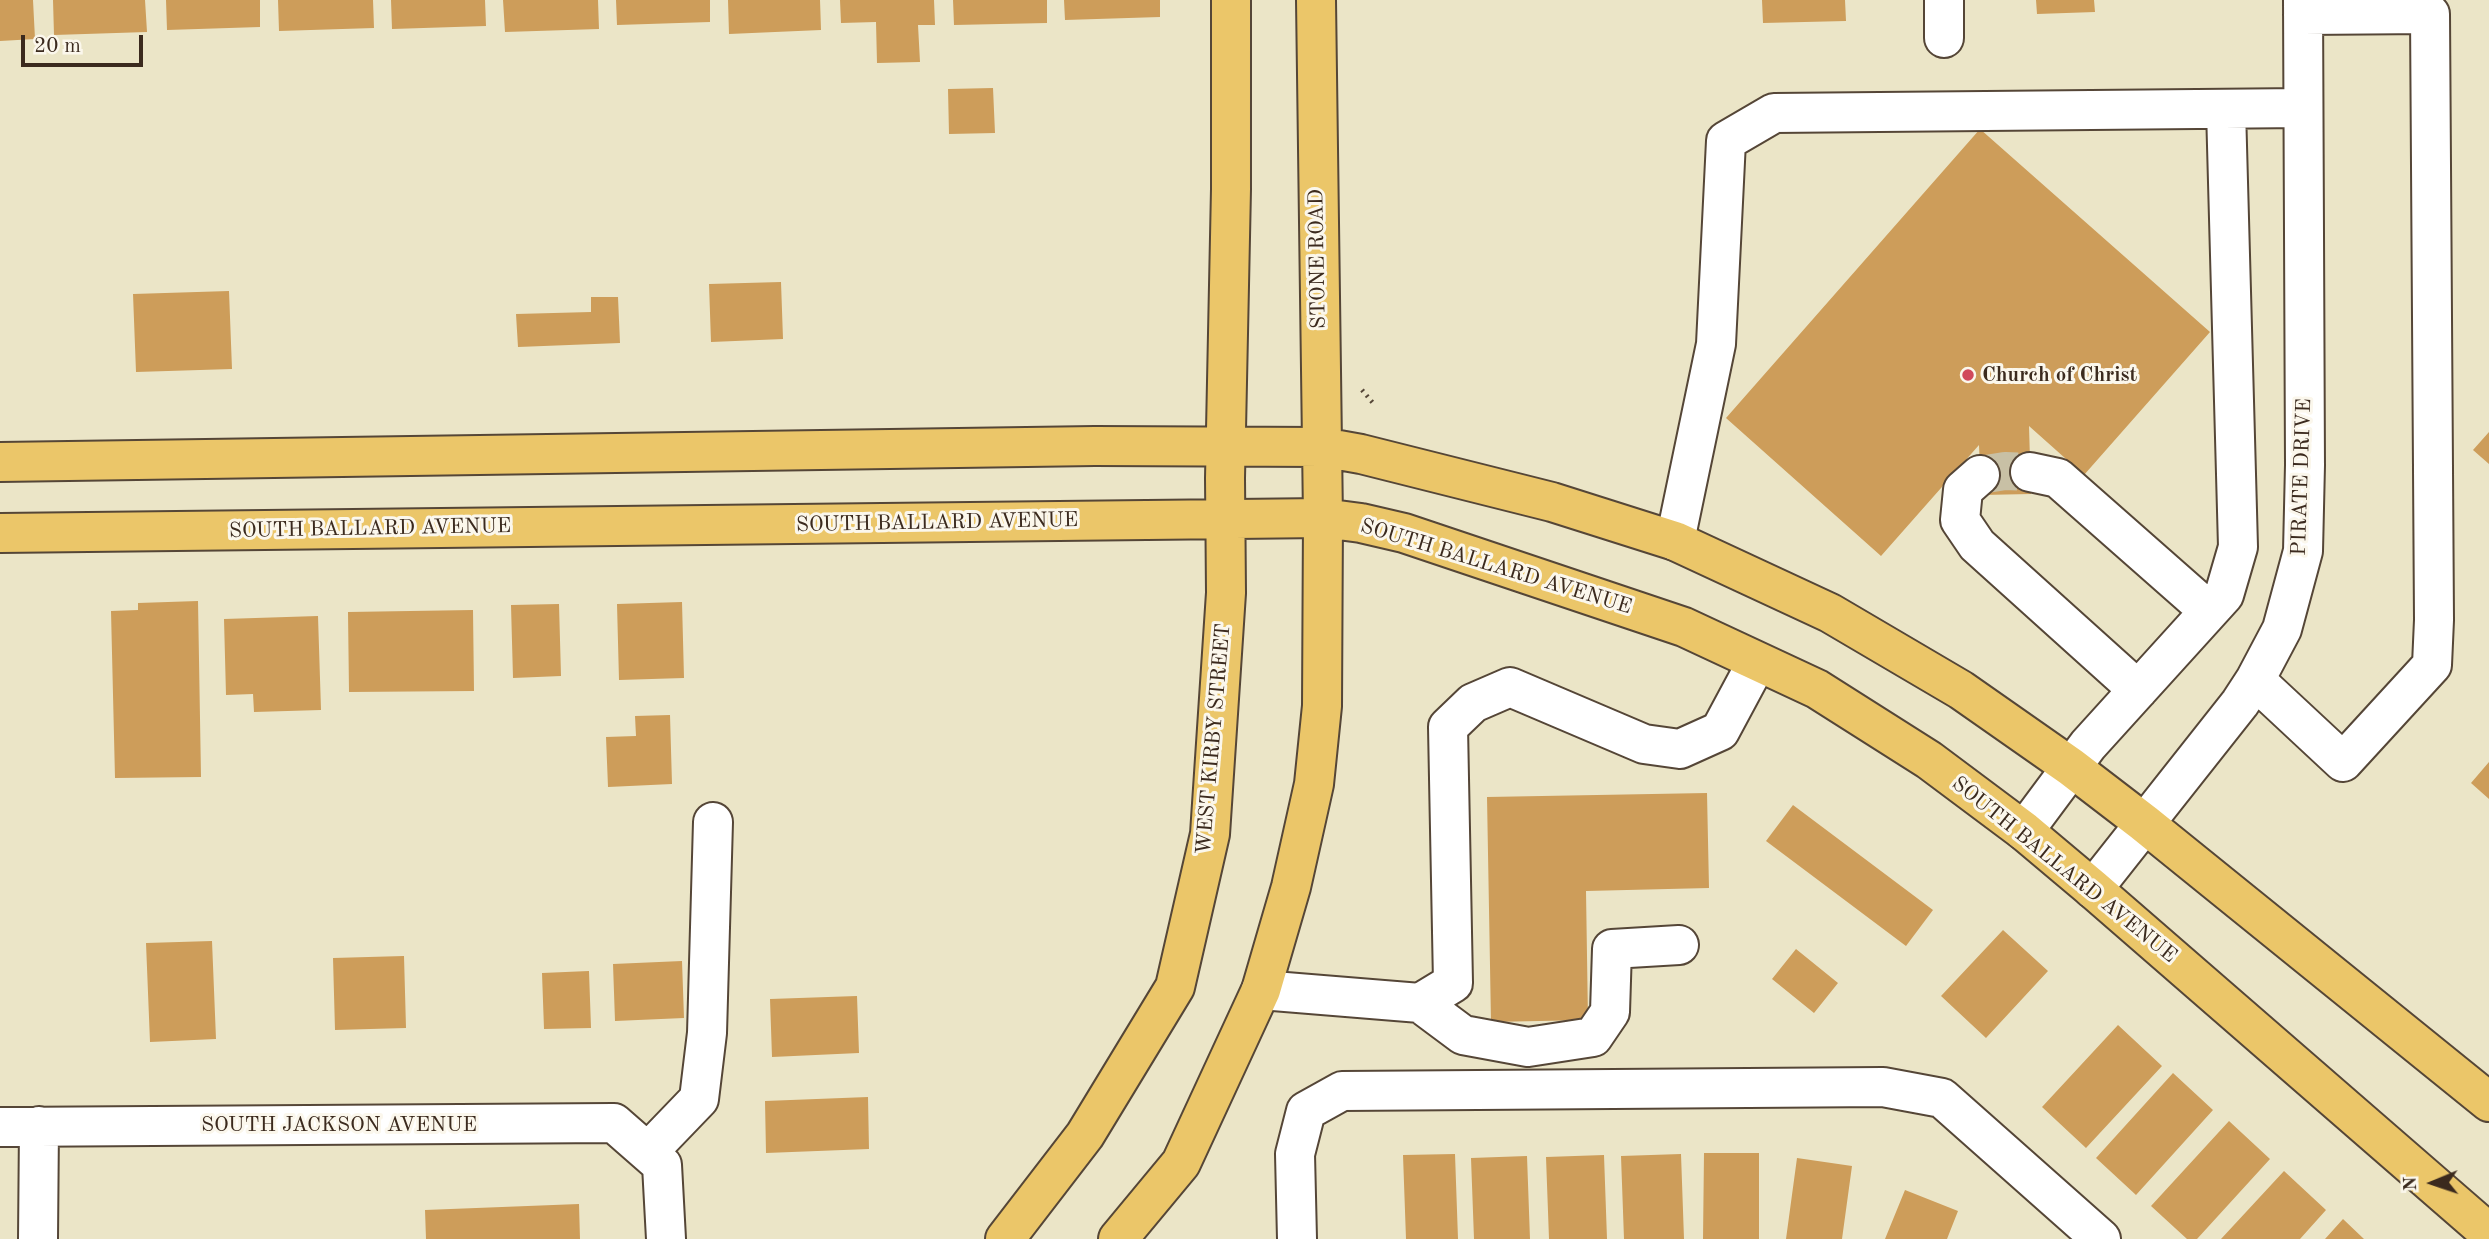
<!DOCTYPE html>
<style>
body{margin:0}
#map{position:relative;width:2489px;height:1239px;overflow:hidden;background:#ebe5c7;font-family:"Old Standard TT",serif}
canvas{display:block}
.north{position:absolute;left:2398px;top:1148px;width:70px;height:70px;-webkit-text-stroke:5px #fbf7ec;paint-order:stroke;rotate:268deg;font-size:19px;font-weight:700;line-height:28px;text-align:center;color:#3b2a1e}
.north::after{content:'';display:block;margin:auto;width:24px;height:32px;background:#3b2a1e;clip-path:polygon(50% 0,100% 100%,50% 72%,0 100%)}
.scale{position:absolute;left:21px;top:35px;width:122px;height:32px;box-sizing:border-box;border:4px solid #3b2a1e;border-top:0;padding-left:9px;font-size:21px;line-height:24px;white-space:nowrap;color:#3b2a1e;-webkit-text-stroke:5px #fbf7ec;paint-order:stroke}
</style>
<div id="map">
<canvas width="2489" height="1239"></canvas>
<div class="north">N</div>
<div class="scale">20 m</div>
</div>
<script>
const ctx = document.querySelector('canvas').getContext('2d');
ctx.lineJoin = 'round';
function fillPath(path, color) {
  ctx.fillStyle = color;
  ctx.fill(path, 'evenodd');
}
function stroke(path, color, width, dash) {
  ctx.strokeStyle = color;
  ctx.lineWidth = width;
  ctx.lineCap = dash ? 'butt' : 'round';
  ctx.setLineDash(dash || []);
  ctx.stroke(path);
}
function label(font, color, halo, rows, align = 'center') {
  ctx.font = font + ' "Old Standard TT",serif';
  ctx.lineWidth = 6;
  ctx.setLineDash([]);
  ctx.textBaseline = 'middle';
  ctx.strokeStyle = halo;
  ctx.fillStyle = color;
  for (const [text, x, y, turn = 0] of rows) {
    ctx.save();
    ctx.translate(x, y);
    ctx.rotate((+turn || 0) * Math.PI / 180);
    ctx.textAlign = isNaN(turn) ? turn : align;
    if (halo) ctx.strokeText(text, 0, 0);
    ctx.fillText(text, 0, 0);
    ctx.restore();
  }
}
fillPath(new Path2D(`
 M0 0H33L35 39 0 41Z
 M53 0H145L147 32 54 35Z
 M166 0H260V27L167 30Z
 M278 0H373L374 28 279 31Z
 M391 0H485L486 26 392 29Z
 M503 0H598L599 29 505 32Z
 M616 0H710V22L617 25Z
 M728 0H820L821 30 729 34Z
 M840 0H934L935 25H918L920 62 877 63 876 22 841 23Z
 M953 0H1047V23L954 25Z
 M1064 0H1160V17L1065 20Z
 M1762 0H1845L1846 21 1763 23Z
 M2036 0H2094L2095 12 2037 14Z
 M993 88 995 133 949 134 948 89Z
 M1980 129 2210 332 2084 475 2029 426 2031 494 1981 495 1979 445 1881 556 1726 418Z
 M781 282 783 339 711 342 709 284Z
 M229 291 232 369 136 372 133 294Z
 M591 297H618L620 343 518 347 516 314 591 312Z
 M2489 432V464L2473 450Z
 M198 601 201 777 115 778 111 611 138 610V603Z
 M682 602 684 678 619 680 617 604Z
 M559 604 561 676 513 678 511 605Z
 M473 610 474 691 349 692 348 612Z
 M318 616 321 710 254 712 253 694 226 695 224 619Z
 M670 715 672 784 608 787 606 737 636 736 635 716Z
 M2489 762V799L2471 783Z
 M1707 793 1709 888 1586 891 1588 1020 1491 1022 1487 797Z
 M1793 805 1933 910 1906 946 1766 841Z
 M2003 930 2048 971 1986 1038 1941 996Z
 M212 941 216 1039 150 1042 146 943Z
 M1796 949 1838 983 1814 1013 1772 979Z
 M404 956 406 1028 335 1030 333 958Z
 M682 961 684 1018 615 1021 613 964Z
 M589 971 591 1028 544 1029 542 973Z
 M857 996 859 1053 772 1057 770 999Z
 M2118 1025 2162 1066 2086 1148 2042 1107Z
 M2173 1073 2213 1110 2136 1195 2096 1158Z
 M868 1097 869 1149 766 1153 765 1101Z
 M2229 1121 2270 1159 2197 1239H2187L2151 1206Z
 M1704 1153H1759V1239H1703Z
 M1455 1154 1458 1239H1406L1403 1155Z
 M1681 1154 1684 1239H1624L1621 1156Z
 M1604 1155 1607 1239H1549L1546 1157Z
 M1527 1156 1530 1239H1474L1471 1158Z
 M1797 1158 1852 1166 1842 1239H1786Z
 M2284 1171 2326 1210 2300 1239H2221Z
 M1905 1190 1958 1211 1947 1239H1885Z
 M579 1204 580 1239H426L425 1210Z
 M2343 1219 2364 1239H2325Z`), '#cd9d5a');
stroke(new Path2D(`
 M1980 475 2005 471 2030 472`), '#c8c0a5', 38, [38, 19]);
const minor = new Path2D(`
 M1944 38V0
 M2030 472 2058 478 2209 611
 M1980 475 1963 490 1960 520 1977 545 2138 690
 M1675 541 1716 344 1726 141 1774 113 2303 108
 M2255 680 2343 762 2432 665 2434 620 2430 14 2303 15
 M2024 831 2088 745 2224 595 2238 547 2226 109
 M2093 889 2240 703 2255 680 2282 629 2303 551 2305 465 2303 0
 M1261 990 1420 1003 1453 983 1448 727 1473 703 1510 687 1644 744 1680 749 1720 731 1757 662
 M1420 1003 1463 1035 1528 1047 1593 1037 1610 1012 1612 949 1679 945
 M0 1127 614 1123 662 1165 666 1239
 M648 1152 699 1099 707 1033 713 822
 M38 1239 39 1126
 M1297 1239 1295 1154 1306 1111 1342 1091 1883 1087 1942 1098 2101 1239`);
const major = new Path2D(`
 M0 462 1095 446 1322 447 1361 454 1552 502 1675 541 1830 613 1961 690 2071 767 2144 823 2489 1102
 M0 533 1323 518 1361 523 1404 533 1684 627 1817 689 1929 760 2024 831 2093 889 2489 1233
 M1005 1239 1085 1135 1175 987 1210 834 1226 593 1225 478 1231 189V0
 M1118 1239 1181 1163 1261 990 1291 887 1314 784 1322 706 1323 518 1316 0`);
stroke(minor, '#554637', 42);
stroke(major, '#554637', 42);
stroke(new Path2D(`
 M1362 390 1373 403`), '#554637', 4.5, [2, 5]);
stroke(minor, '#fff', 38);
stroke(major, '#ebc669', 38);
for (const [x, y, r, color] of [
 [1968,375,7,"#d1495b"]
]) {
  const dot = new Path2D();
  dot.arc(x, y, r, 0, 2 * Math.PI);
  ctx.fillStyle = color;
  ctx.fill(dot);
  stroke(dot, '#fbf7ec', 2.5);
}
label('21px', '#3b2a1e', '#fbf7ec', [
 ["STONE ROAD",1318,259,-91],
 ["PIRATE DRIVE",2302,477,-88],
 ["SOUTH BALLARD AVENUE",937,523,-1],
 ["SOUTH BALLARD AVENUE",370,529,-1],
 ["SOUTH BALLARD AVENUE",1496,567,17],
 ["WEST KIRBY STREET",1214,739,-85],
 ["SOUTH BALLARD AVENUE",2064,870,39],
 ["SOUTH JACKSON AVENUE",339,1125]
]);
label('bold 21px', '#3b2a1e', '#fbf7ec', [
 ["Church of Christ",1982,375]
], 'left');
</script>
